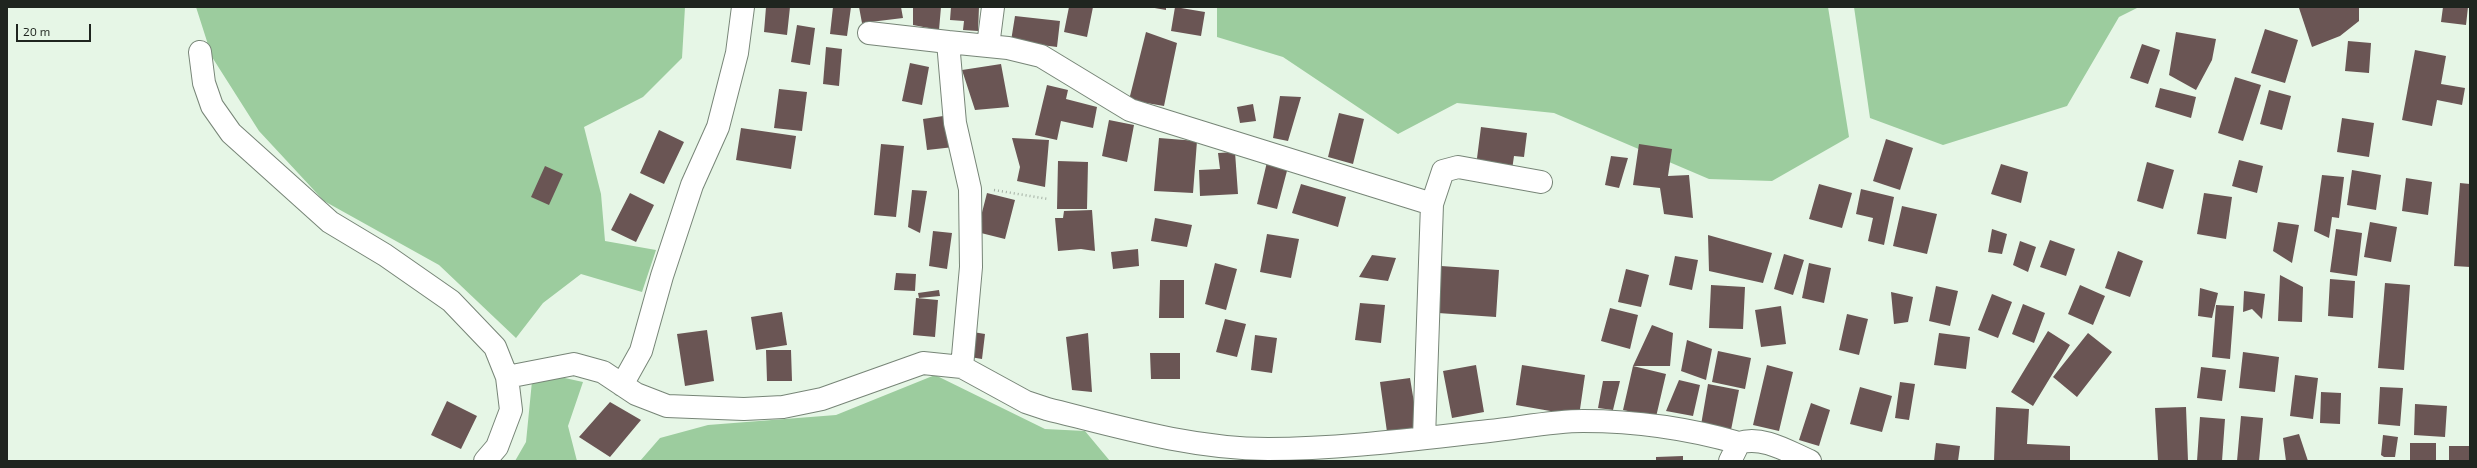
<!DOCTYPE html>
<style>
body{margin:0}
#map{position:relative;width:2477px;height:468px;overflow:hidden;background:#e6f6e6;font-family:"Exo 2",sans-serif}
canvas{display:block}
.frame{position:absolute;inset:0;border:8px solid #1f251f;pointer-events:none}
.scale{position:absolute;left:16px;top:24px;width:75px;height:18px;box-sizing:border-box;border:2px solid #1f251f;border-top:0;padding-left:5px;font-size:12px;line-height:14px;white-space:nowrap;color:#1f251f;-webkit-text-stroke:3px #e6f6e6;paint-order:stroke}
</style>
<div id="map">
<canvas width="2477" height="468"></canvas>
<div class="frame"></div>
<div class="scale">20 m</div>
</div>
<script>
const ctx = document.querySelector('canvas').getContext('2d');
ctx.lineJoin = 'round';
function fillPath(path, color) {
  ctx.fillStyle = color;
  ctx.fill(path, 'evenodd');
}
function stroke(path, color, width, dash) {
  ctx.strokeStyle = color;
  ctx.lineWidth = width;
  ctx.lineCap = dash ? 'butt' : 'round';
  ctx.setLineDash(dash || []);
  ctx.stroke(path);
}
fillPath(new Path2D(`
 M196 7H685L682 58 643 97 584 127 601 194 605 241 656 250 642 292 581 274 543 303 516 338 439 265 324 201 259 131 212 57Z
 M1217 7H1828L1849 137 1772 181 1709 179 1554 113 1457 103 1398 134 1283 57 1217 37Z
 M1854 7H2139L2119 17 2067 106 1943 145 1870 118Z
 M533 371 583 382 568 426 577 461H515L526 442Z
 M935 375 1045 429 1085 431 1110 461H640L660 438 708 425 836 415Z`), '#9ccc9e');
fillPath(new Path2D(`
 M766 7H790L787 35 764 32Z
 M833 7H851L847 36 830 34Z
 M859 7H901L903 18 862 23Z
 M913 7H941L939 30 913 25Z
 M951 7H979L978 31 963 30 964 21 950 20Z
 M1069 7H1093L1087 37 1064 32Z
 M1149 7H1166V10Z
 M1175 7 1205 12 1201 36 1171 31Z
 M2359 7V21L2340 36 2312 47 2299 8Z
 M2443 7H2468L2466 25 2441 22Z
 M1015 16 1060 21 1057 47 1011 41Z
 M797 25 815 28 810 65 791 62Z
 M2265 29 2298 40 2285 83 2251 73Z
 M1146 32 1177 43 1164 106 1129 100Z
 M2176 32 2216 39 2212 60 2196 90 2169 75Z
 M2348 41 2371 43 2369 73 2345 71Z
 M2142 44 2160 50 2148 84 2130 78Z
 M826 47 842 49 839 86 823 84Z
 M2415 50 2446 56 2441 84 2465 88 2462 105 2437 100 2432 126 2402 120Z
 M910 63 929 67 922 105 902 101Z
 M1001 64 1009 107 975 110 962 70Z
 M2235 77 2261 85 2243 141 2218 133Z
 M1047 85 1068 90 1066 99 1097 107 1093 128 1061 121 1057 140 1035 135Z
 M2160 88 2196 97 2191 118 2155 107Z
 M779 89 807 92 802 131 774 128Z
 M2269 90 2291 96 2282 130 2260 124Z
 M1280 96 1301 97 1288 141 1273 138Z
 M1253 104 1256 121 1240 123 1237 107Z
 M1339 113 1364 119 1353 164 1328 157Z
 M950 115 954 147 927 150 923 119Z
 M2342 118 2374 123 2369 157 2337 152Z
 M1109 120 1134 125 1127 162 1102 156Z
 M1481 127 1527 133 1524 157 1514 156 1512 170 1476 166Z
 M741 128 796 136 791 169 736 160Z
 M659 130 684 142 664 184 640 173Z
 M1012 138 1049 140 1045 187 1017 181 1020 167Z
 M1159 138 1197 141 1193 193 1154 191Z
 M1886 139 1913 148 1900 190 1873 181Z
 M881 144 904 146 896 217 874 215Z
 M1639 144 1672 149 1668 176 1689 175 1693 218 1664 214 1660 188 1633 185Z
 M1235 152 1238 194 1200 196 1199 170 1220 169 1218 153Z
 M1611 156 1628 158 1619 188 1605 185Z
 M2239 160 2263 166 2257 193 2232 186Z
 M1058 161 1088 162 1087 209H1057Z
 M1267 162 1288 167 1277 209 1257 204Z
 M2147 162 2174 170 2163 209 2137 201Z
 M2001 164 2028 172 2021 203 1991 194Z
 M545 166 563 174 549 205 531 197Z
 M2352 170 2381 175 2376 210 2347 205Z
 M2322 175 2344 177 2339 218 2332 217 2329 238 2314 231Z
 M2406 178 2432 182 2428 215 2402 211Z
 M2460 183 2470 184V267L2454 266Z
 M1301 184 1346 197 1338 227 1292 213Z
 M1819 184 1852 193 1842 228 1809 219Z
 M1861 189 1894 197 1884 245 1868 241 1873 218 1856 214Z
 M912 190 927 191 920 233 908 227Z
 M630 193 654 205 636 242 611 230Z
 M987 193 1015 200 1005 239 977 232Z
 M2204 193 2232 197 2226 239 2197 234Z
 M1902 206 1937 214 1927 254 1893 246Z
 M1092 210 1095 251 1081 249 1058 251 1055 218H1063L1064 211Z
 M1155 218 1192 225 1187 247 1151 241Z
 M2278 222 2299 225 2292 263 2273 251Z
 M2370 222 2397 227 2391 262 2364 257Z
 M1992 229 2007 234 2002 254 1988 252Z
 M2336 229 2362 233 2357 276 2330 272Z
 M933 231 952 233 947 269 929 266Z
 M1267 234 1299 239 1291 278 1260 272Z
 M1708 235 1772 253 1763 283 1709 271Z
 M2050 240 2075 249 2066 276 2040 267Z
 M2020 241 2036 247 2028 272 2013 265Z
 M1138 249 1139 266 1113 269 1111 252Z
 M2118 251 2143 261 2130 297 2105 288Z
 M1784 254 1804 260 1793 295 1774 289Z
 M1372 255 1396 258 1388 281 1359 277Z
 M1675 256 1698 260 1692 290 1669 285Z
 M1215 263 1237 269 1226 310 1205 304Z
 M1809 263 1831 268 1824 303 1802 298Z
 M1441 266 1499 270 1496 317 1438 313Z
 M1626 269 1649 275 1641 307 1618 302Z
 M896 273 916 274 915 291 894 290Z
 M2280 275 2303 287 2302 322 2278 321Z
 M2330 279 2355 281 2353 318 2328 316Z
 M1160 280H1184V318H1159Z
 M2385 283 2410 285 2404 370 2378 368Z
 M1711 285 1745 287 1743 329 1709 328Z
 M2080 285 2105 296 2093 325 2068 314Z
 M1936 286 1958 291 1950 326 1929 321Z
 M2200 288 2218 293 2212 318 2198 316Z
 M939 290 940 296 919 298 918 293Z
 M2244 291 2265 294 2262 319 2252 309 2243 312Z
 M1891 292 1913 297 1908 322 1894 324Z
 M1992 294 2012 302 1998 338 1978 330Z
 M916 298 938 300 935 337 913 335Z
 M1360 303 1385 305 1381 343 1355 340Z
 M2023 304 2045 313 2034 343 2012 334Z
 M2216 305 2234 306 2230 359 2212 357Z
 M1781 306 1786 344 1761 347 1755 310Z
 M1610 308 1638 315 1630 349 1601 341Z
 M782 312 787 345 756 350 751 317Z
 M1847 314 1868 319 1859 355 1839 350Z
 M1225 319 1246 324 1237 357 1216 352Z
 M1652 325 1673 333 1670 366H1633L1666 374 1656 417 1623 410 1633 366Z
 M707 330 714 381 685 386 677 334Z
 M2048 331 2070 345 2033 406 2011 392Z
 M973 332 985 334 982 359 970 357Z
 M1088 333 1092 392 1072 390 1066 337Z
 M1939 333 1970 337 1966 369 1934 365Z
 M2088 333 2112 352 2077 397 2053 377Z
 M1255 335 1277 338 1272 373 1251 370Z
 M1687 340 1712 349 1706 380 1681 371Z
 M766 350H791L792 381H767Z
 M1718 351 1751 358 1745 389 1712 382Z
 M2243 352 2279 357 2275 392 2239 388Z
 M1150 353H1180V379H1151Z
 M1476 365 1484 412 1452 418 1443 371Z
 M1522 365 1585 375 1579 416 1516 405Z
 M1767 365 1793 372 1779 431 1753 425Z
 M2201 367 2226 370 2222 401 2197 398Z
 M2295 375 2318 378 2313 419 2290 416Z
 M1410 378 1418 427 1387 432 1380 382Z
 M1679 380 1700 385 1693 416 1666 411Z
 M1603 381H1620L1613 410 1598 408Z
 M1900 382 1915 384 1909 420 1895 418Z
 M1708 384 1739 390 1731 430 1701 425Z
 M1860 387 1892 396 1882 432 1850 424Z
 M2380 387 2403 388 2400 426 2378 424Z
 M2321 392 2341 393 2340 424 2320 423Z
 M447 401 477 416 461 449 431 435Z
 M610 402 641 420 610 457 579 437Z
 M1811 403 1830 410 1819 446 1799 440Z
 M2415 404 2447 406 2445 437 2414 435Z
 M1996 407 2029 409 2027 444 2070 446V461H1994Z
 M2186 407 2188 461H2158L2155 408Z
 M2241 416 2263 418 2259 461H2237Z
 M2200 417 2225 419 2222 461H2197Z
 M2299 434 2308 461H2286L2283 438Z
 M2383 435 2398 437 2395 457H2384L2381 455Z
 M1936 443 1960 446 1958 461H1934Z
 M2410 443H2436V461H2410Z
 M2449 446H2470V461H2449Z
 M1683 456V461H1656V457Z`), '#6a5554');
const street = new Path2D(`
 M869 33 948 42 955 123 970 189 971 267 962 367
 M948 42 1008 48 1041 56 1130 110 1432 204
 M988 46 993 7
 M200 52 204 83 212 106 231 133 330 222 385 255 451 301 495 347 507 377 511 410 497 447 485 461
 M507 377 574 364 603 372 636 394 667 406 744 409 783 407 822 399 923 363 962 367 1026 402 1047 409C1119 427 1193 449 1268 449 1341 449 1416 439 1489 431 1519 428 1552 421 1583 421 1637 421 1687 428 1739 443
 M622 385 641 351 662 276 692 185 718 127 737 53 743 7
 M1424 438 1432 204 1443 171 1458 167 1541 182
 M1730 461 1739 443C1762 435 1789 452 1810 461`);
stroke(street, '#778577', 24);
stroke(new Path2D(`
 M994 190 1048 199`), '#a4b0a4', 2.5, [1, 3]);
stroke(street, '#fff', 22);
</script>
